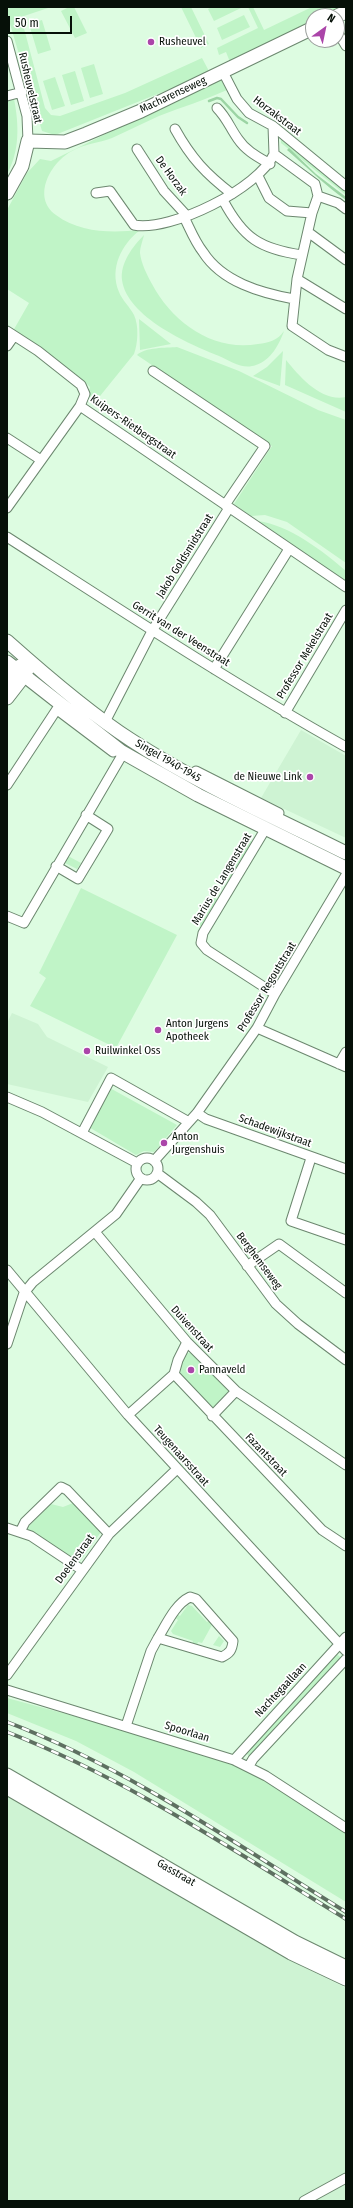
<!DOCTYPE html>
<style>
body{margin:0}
#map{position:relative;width:353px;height:2208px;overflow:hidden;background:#ddfce1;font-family:"Fira Sans Condensed",sans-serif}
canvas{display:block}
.frame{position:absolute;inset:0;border:8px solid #061008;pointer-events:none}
.north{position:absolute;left:305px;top:8px;width:40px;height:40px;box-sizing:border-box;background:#fff;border:1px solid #9b9f9c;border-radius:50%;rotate:33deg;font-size:11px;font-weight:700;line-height:16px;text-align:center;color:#061008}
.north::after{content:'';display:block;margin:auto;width:14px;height:18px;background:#ab45a9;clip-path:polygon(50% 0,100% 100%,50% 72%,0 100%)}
.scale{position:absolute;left:8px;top:16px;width:64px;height:18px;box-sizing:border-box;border:2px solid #061008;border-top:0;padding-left:5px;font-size:12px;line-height:14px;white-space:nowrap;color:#061008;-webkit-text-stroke:3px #fff;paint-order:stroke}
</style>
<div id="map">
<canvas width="353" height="2208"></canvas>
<div class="frame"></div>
<div class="north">N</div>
<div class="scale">50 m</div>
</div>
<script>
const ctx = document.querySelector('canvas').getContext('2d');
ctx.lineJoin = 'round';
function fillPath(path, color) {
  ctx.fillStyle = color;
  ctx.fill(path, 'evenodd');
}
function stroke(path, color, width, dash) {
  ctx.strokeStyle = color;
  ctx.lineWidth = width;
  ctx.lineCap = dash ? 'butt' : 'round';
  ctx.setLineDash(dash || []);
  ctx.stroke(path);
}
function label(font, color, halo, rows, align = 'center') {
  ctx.font = font + ' "Fira Sans Condensed",sans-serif';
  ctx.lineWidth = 3.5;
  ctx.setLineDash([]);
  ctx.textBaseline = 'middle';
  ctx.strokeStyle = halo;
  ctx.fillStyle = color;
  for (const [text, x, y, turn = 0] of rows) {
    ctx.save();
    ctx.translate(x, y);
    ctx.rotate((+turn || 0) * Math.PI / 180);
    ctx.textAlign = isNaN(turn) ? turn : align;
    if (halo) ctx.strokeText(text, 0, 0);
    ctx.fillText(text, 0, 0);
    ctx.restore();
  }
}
fillPath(new Path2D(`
 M301 730 346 756V838L261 798Z
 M12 1013 38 1024 47 1037 108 1067 88 1102 7 1084V1023Z
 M7 1792 303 1967 346 1988V2201H7Z`), '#cef3d3');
fillPath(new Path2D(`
 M13 7H51L21 17 45 108 51 115 60 116 125 93 202 58 210 73 55 135 42 131 7 14V9Z
 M69 7H74L87 33 75 38 61 11Z
 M181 7H191L209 44 201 48Z
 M212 7H241V8L214 21 208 9Z
 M248 7H253L264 30 312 7H342L324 16H313V21L230 62 226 52 219 55 217 48 258 28Z
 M244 15 250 27 222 40 217 28Z
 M42 20 51 50 38 54 29 24Z
 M94 64 103 94 90 98 81 68Z
 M75 71 84 101 71 105 62 75Z
 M55 77 65 106 52 110 43 81Z
 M221 80 227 90C205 100 182 107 159 116 143 123 128 131 112 138 99 143 83 144 72 151 51 162 31 197 56 215 80 233 112 233 140 230 122 244 109 268 119 292 122 300 130 307 134 315 139 325 138 344 134 354L96 401 88 395 90 387 84 381 13 331 29 303 7 289V210L27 173 40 159 51 161 138 118Z
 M14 99C19 124 20 151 7 174V101Z
 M281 134 346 184V195L281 143Z
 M144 235C143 240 140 247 140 253 141 263 147 275 152 284 172 322 213 352 258 344 269 343 278 340 284 331 279 345 271 360 256 365 243 370 230 361 219 356 189 344 127 317 122 280 120 263 133 246 144 235Z
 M139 319 171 344 140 350Z
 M177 347 239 371 318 410 346 420V563L287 522 265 515 251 516 234 504 272 446 137 355C145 347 166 348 177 347Z
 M283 351 280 386 253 376 267 367Z
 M286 360C300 377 321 402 346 397V412L285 385Z
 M258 521C289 525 323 551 346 571V581Z
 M245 839 252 842 229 881 223 877Z
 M68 856 81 863 77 869 65 863Z
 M81 888 177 935 116 1048 30 1006 46 978 39 973Z
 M212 896 218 900 202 927 196 924Z
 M108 1087 177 1125 154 1152 144 1151 136 1155 87 1126Z
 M187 1353H191L230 1392 213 1410 181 1377 179 1368 185 1354Z
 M73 1503 101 1532 79 1563 29 1531 27 1528 51 1504 63 1507Z
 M188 1605 192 1606 207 1622 210 1620 213 1623 202 1643 198 1642 197 1646 192 1645 193 1641 173 1634 171 1631 178 1620 174 1617 177 1614 180 1616Z
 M219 1636 224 1641 220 1647 213 1645Z
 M336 1653 341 1658 251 1757 244 1752Z
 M7 1698 92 1721 236 1763 346 1828V1902L134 1772 76 1741 7 1713Z`), '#c0f4c7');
fillPath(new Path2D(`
 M289 148 316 174 346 197V200C324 185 307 167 287 150Z`), '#9cd4a4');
stroke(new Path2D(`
 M342 27 346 25
 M209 101 217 98 221 99 238 117 247 123`), '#9cd4a4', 2.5);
const street = new Path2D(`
 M337 31 346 46
 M7 41 27 116 28 141
 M223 72 237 99 249 113 273 126 346 186
 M7 96 22 92
 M217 108C227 118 230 128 238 139 246 151 258 157 270 164
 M273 126 274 154
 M175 129C191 158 206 174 232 194
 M137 149 164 191 187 216
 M96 193 110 191 134 225C171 232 259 188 274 154L315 184 318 196 312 213 287 211 269 198 258 176
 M318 196 338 203 346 209
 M223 200C243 238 260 249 302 255
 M312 213 297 279 292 326 328 350 346 357
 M184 217C190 229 195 242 203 252 222 282 261 293 294 299
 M308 232 346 260
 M297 279 346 309
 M7 331 38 351 81 385 85 394 80 406 346 587
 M7 346 14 336
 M153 371 265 446 225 505
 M7 438 41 460
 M7 508 80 406
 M7 537C119 609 230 682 346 747
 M214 669 289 549
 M60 712 113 752
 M285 713 346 610
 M105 722 152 631 229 508
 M196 771 279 813
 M7 785 57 709
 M263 833 203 933 201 943 207 950 275 994
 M56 866 78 879 108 829 86 815
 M7 916 24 923 121 757
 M257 1028 346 1067
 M339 1064 346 1052
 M7 1097 42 1112 137 1163
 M197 1113 206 1119 346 1169
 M82 1133 111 1078 189 1122
 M311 1158 291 1221 346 1240
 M136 1169a11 11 0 1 1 22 0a11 11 0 1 1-22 0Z
 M154 1161 197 1113 257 1028 275 994 346 875
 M157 1173 196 1202 210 1215 276 1304 298 1324 346 1360
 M95 1232 187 1342 236 1391 346 1465
 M247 1266 279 1244 346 1293
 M7 1270 128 1415 346 1651
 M7 1344 24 1293 33 1282 116 1214 141 1178
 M174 1374 322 1530 346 1546
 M128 1415 174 1374 178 1360 187 1342
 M212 1416 236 1391
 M7 1528 31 1536 82 1570
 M20 1532 25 1522 61 1487 67 1490 109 1534
 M190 1597 196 1599 233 1641C232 1650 230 1653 222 1657L158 1638C166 1625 175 1604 190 1597Z
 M7 1675 109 1534 177 1469
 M7 1690 234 1760 266 1776 346 1828
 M126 1726 151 1651 158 1638
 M234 1760 346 1637
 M249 1766 253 1759 346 1659
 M304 2201 346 2178`);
const secondary = new Path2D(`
 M337 16 346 12
 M7 193 22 166 28 141 65 142 86 134 141 111 313 28
 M7 641C44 674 89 713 131 740 198 784 274 817 346 853
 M7 662 122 752 198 795 346 868
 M7 680 15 669 22 665
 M7 698 24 676 28 668
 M7 1775 295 1942 346 1967
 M7 1788 291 1953 346 1979`);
stroke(street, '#6c876f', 11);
stroke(secondary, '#6c876f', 15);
stroke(street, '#fff', 9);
stroke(secondary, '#fff', 13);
const rail = new Path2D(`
 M7 1722C128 1768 236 1844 346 1912
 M7 1732C128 1779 236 1852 346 1919`);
stroke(rail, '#5e7061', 4);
stroke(rail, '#fff', 2.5, [8]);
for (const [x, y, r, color] of [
 [151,42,4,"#ab45a9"],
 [310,777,4,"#ab45a9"],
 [158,1030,4,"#ab45a9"],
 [87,1051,4,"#ab45a9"],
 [164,1143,4,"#ab45a9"],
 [191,1370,4,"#ab45a9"]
]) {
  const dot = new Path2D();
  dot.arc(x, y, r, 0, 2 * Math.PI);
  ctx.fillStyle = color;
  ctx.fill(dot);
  stroke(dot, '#fff', 1.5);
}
label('11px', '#061008', '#fff', [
 ["Rusheuvel",159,42],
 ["de Nieuwe Link",302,777,"right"],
 ["Anton Jurgens",166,1024],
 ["Apotheek",166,1037],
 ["Ruilwinkel Oss",95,1051],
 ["Anton",172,1137],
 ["Jurgenshuis",172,1150],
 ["Pannaveld",199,1370]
], 'left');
label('11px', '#061008', '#fff', [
 ["Rusheuvelstraat",30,88,77],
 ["Macharenseweg",173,95,-25],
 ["Horzakstraat",277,116,37],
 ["De Horzak",171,176,54],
 ["Kuipers-Rietbergstraat",133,427,35],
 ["Jakob Goldsmidstraat",185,556,-58],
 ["Gerrit van der Veenstraat",181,634,32],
 ["Professor Mekelstraat",305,656,-59],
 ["Singel 1940-1945",168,761,30],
 ["Marius de Langenstraat",222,879,-59],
 ["Professor Regoutstraat",267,987,-59],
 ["Schadewijkstraat",275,1131,20],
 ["Berghemseweg",259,1261,53],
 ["Duivenstraat",192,1329,48],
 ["Fazantstraat",266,1455,46],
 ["Teugenaarsstraat",181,1456,48],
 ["Doelenstraat",75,1559,-54],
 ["Nachtegaallaan",281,1690,-47],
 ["Spoorlaan",187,1732,17],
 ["Gasstraat",176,1873,30]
]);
</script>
